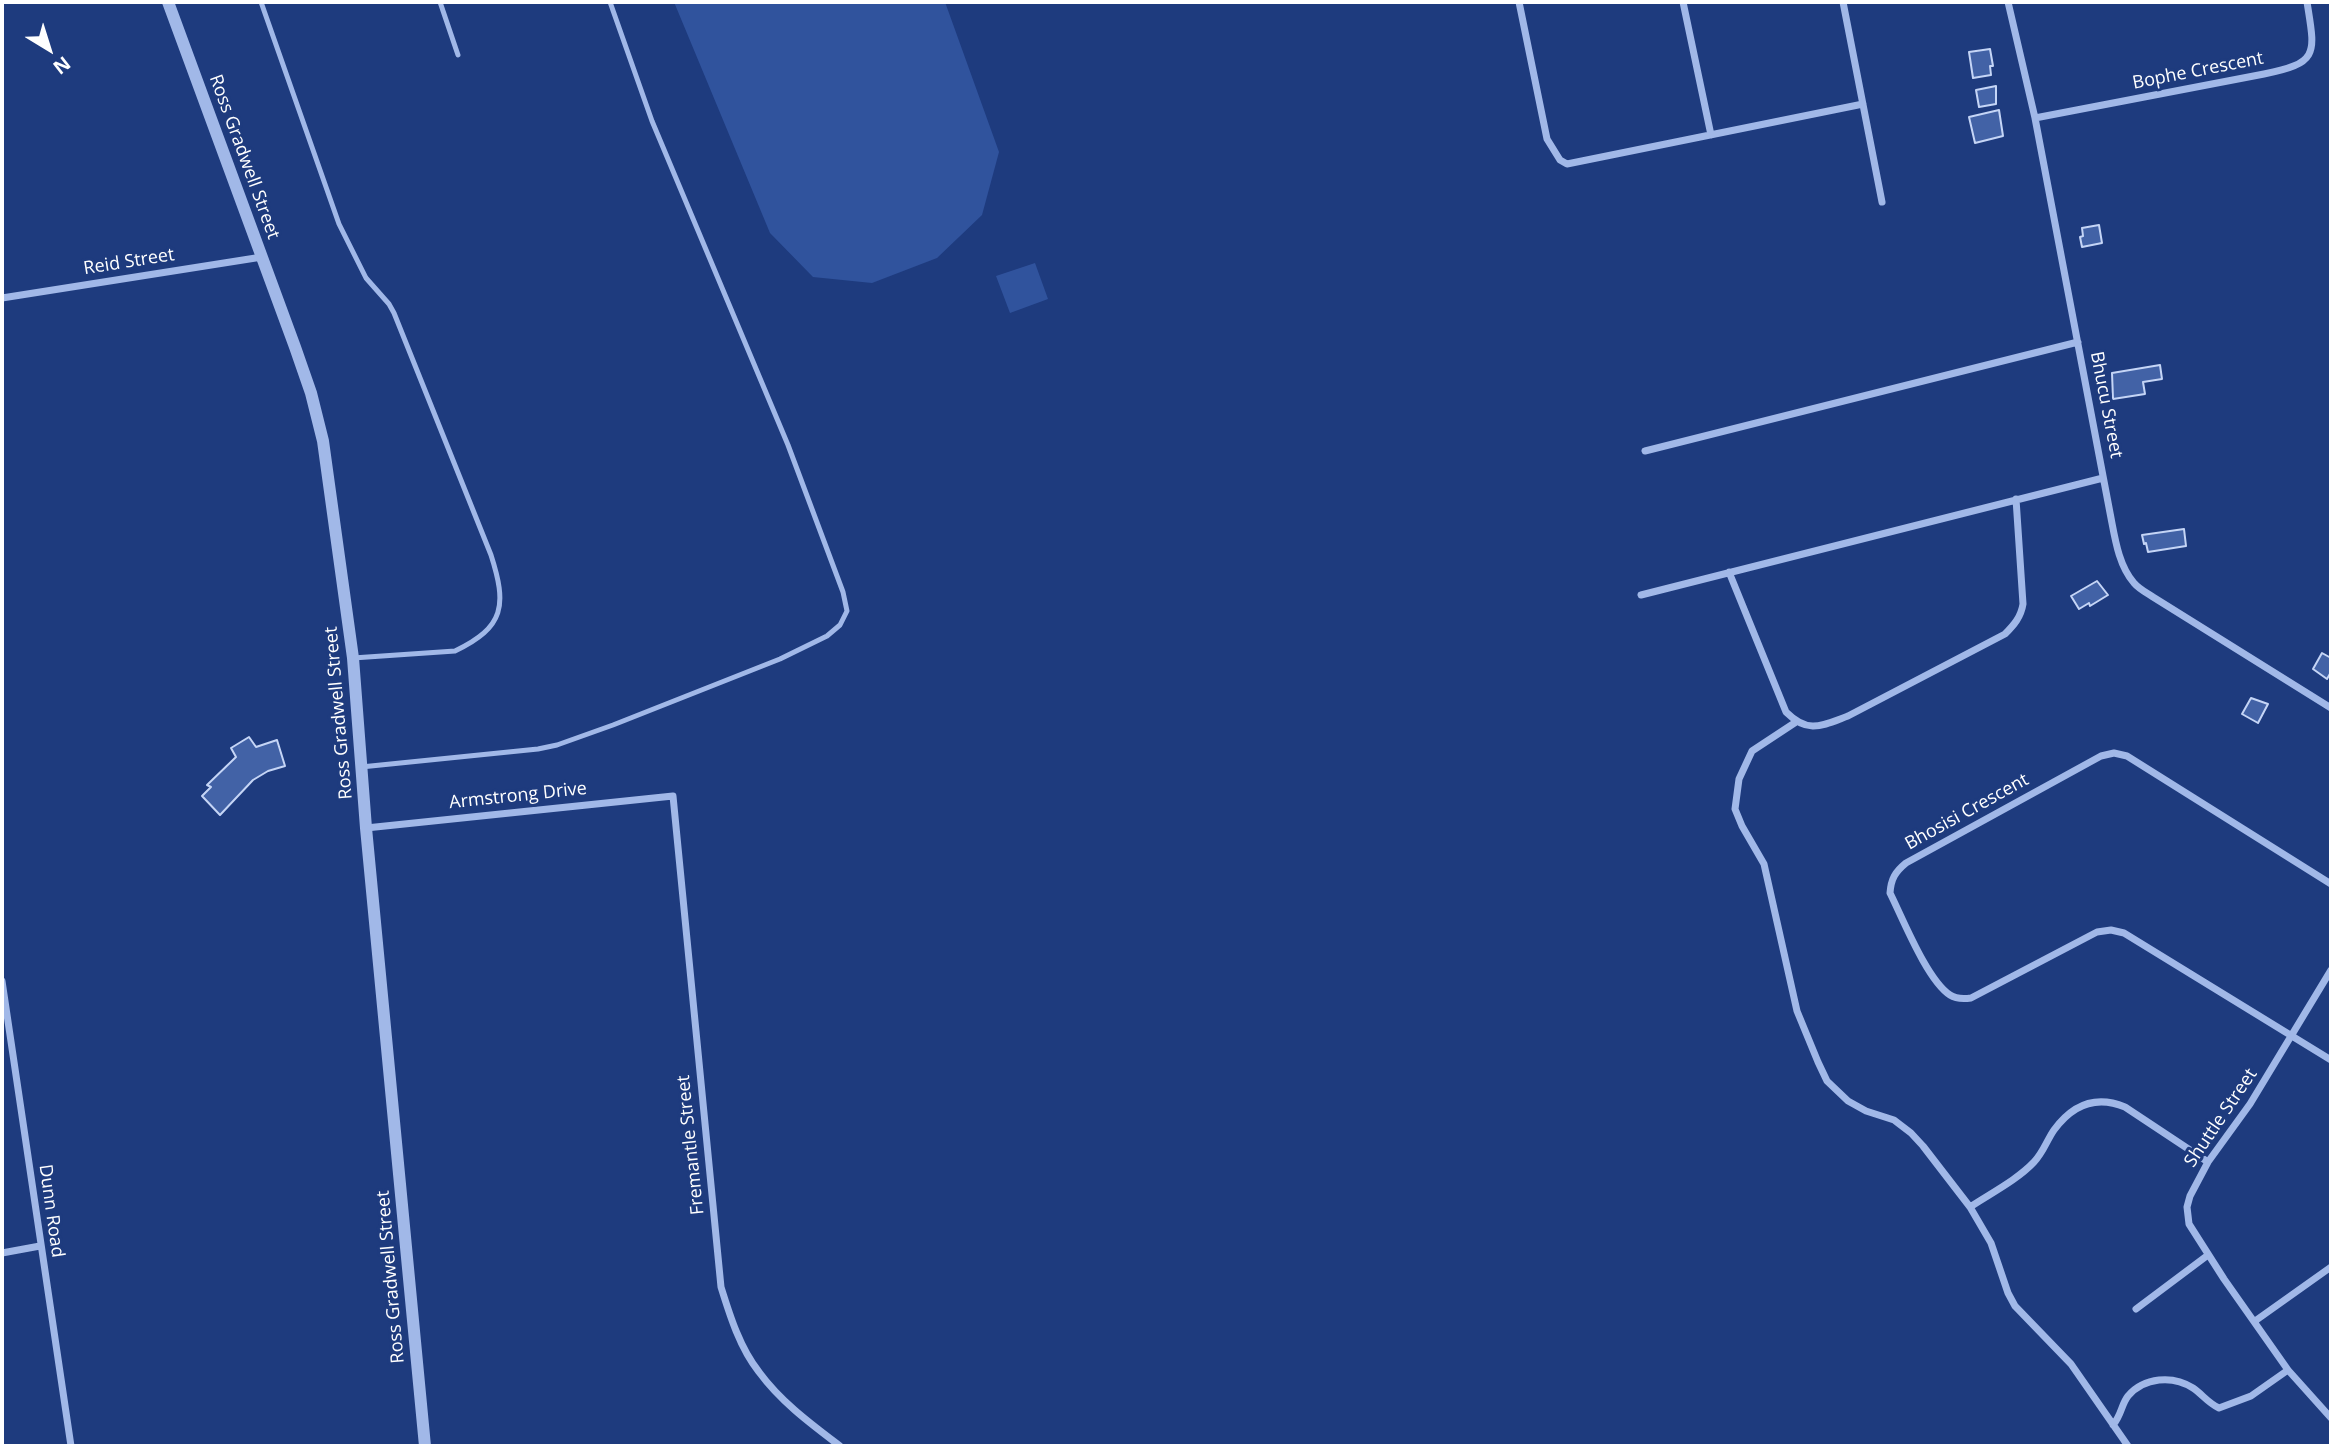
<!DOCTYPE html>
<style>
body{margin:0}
#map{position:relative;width:2333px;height:1448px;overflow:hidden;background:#1e3b7e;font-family:"Open Sans",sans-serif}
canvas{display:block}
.frame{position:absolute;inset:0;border:4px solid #fff;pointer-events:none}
.north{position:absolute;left:14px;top:14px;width:70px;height:70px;-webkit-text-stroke:5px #1e3b7e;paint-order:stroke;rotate:142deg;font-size:19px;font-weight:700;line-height:28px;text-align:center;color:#fff}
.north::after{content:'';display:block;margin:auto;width:24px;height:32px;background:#fff;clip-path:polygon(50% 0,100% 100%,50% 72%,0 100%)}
</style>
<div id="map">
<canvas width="2333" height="1448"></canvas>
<div class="frame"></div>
<div class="north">N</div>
</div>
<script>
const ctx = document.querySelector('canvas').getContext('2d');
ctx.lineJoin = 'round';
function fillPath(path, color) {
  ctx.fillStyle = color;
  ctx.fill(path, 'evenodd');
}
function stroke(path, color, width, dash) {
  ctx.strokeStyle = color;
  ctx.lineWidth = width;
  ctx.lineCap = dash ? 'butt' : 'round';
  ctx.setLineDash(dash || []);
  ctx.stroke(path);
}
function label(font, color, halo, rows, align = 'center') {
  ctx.font = font + ' "Open Sans",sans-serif';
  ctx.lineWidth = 6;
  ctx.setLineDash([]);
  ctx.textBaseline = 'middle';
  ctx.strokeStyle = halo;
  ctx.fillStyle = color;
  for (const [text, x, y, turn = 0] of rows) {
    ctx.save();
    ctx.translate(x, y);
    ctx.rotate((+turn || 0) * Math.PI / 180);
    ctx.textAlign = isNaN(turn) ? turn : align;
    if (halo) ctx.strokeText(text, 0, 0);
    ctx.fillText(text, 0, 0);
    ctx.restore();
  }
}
fillPath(new Path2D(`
 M674 2H945L999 152 982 215 937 258 872 283 813 277 770 233Z
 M1035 263 1048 299 1010 313 996 276Z`), '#30539d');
const building = new Path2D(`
 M1990 49 1993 66H1990L1991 75 1973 78 1969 52Z
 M1996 86V104L1979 107 1976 90Z
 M1999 110 2003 136 1975 143 1969 117Z
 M2099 225 2102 243 2082 247 2080 237 2083 236 2082 228Z
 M2160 365 2162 379 2143 382 2145 394 2113 399 2112 373Z
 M2184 529 2186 546 2148 552 2146 543 2144 544 2142 535Z
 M2097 581 2108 595 2090 606 2089 603 2079 609 2071 596Z
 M2322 653 2331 658V672L2327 679 2313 669Z
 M2251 698 2268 704 2258 723 2242 714Z
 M249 737 256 747 277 740 285 766 268 771 253 780 220 815 202 796 211 787 207 785 236 757 231 748Z`);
fillPath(building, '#4262a6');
stroke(building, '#c5d5f6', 2);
stroke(new Path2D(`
 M261 2 339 224 366 278 389 304 394 313 491 555C507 605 505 627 455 651L353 658
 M440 2 458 55
 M361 767 538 749 557 745 613 725 780 659 827 636 840 625 847 611 843 592 788 445 652 121 610 2`), '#a1b8e8', 5);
stroke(new Path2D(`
 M1519 2 1547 139 1560 160 1567 164 1863 104
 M1683 2 1711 135
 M1843 2 1882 202
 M2008 2 2035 118 2111 518C2115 539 2119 566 2134 583 2139 589 2147 593 2153 597L2331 708
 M2035 118 2264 74C2320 63 2315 53 2307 2
 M2 298 262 257
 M1645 451 2078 342
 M1729 572 1786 712C1808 734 1821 726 1848 716L2005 634C2014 625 2021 617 2023 604L2016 499
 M1641 595 2103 478
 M1796 722 1752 751 1739 779 1735 809 1742 826 1764 864 1797 1011 1818 1062 1827 1081 1848 1101 1866 1111 1894 1120 1911 1133 1923 1146 1970 1207 1991 1243 2008 1293 2015 1306 2071 1364 2128 1446
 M366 828 673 796 721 1287C730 1316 740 1348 759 1372 781 1402 811 1424 840 1446
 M2331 884 2127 756 2114 753 2101 756 1906 863C1895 872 1891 879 1890 893 1903 919 1927 980 1950 995 1956 999 1964 999 1971 998L2097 932 2111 930 2124 933 2331 1060
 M2331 970 2250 1104 2208 1162 2190 1196 2187 1207 2189 1224 2224 1279 2288 1370 2331 1418
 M2 981 71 1446
 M1970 1207C1991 1193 2017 1180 2034 1162 2043 1153 2047 1140 2054 1130 2073 1104 2096 1095 2125 1107L2208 1162
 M2 1253 40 1246
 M2136 1309 2208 1255
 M2255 1321 2331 1267
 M2113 1425C2122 1414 2121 1405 2128 1396 2144 1377 2173 1375 2193 1388 2202 1394 2208 1403 2219 1408L2251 1396 2288 1370`), '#a1b8e8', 7);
stroke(new Path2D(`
 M168 2 295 347 311 393 323 441 353 658 366 828 425 1446`), '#a1b8e8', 12);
label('18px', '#fff', '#1e3b7e', [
 ["Bophe Crescent",2198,71,-11],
 ["Ross Gradwell Street",244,157,70],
 ["Reid Street",129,262,-9],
 ["Bhucu Street",2106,405,79],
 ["Ross Gradwell Street",339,713,-95],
 ["Armstrong Drive",518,796,-6],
 ["Bhosisi Crescent",1967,812,-29],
 ["Shuttle Street",2221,1118,-56],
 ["Fremantle Street",691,1145,-96],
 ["Dunn Road",51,1211,82],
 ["Ross Gradwell Street",391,1277,-95]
]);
</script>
